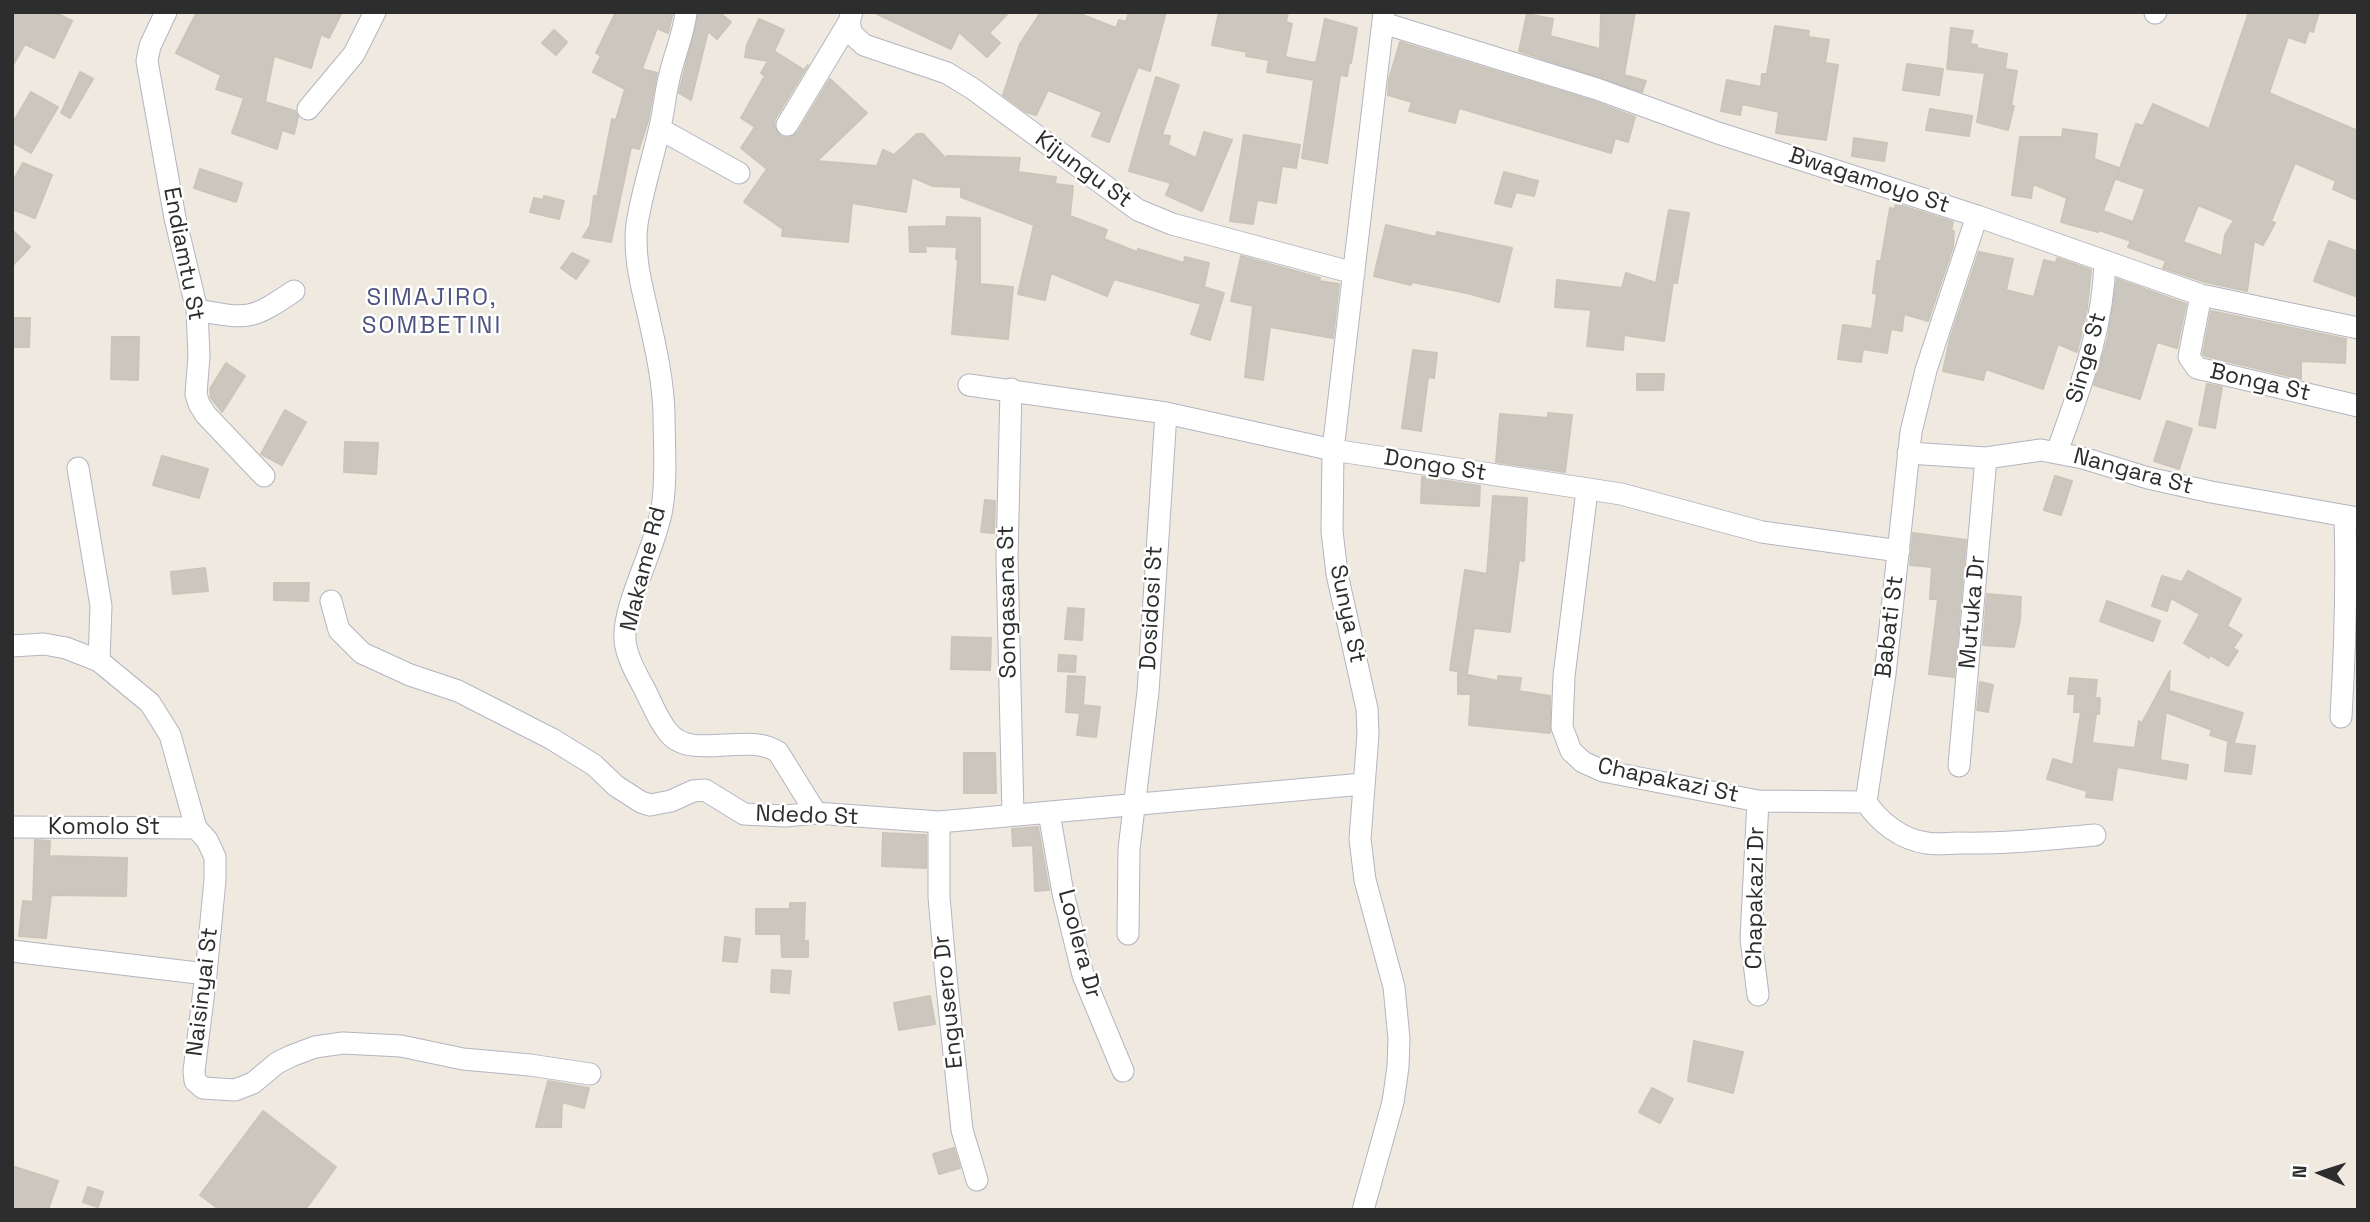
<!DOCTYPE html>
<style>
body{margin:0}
#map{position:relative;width:2370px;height:1222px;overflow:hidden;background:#efe9e0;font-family:"Space Grotesk",sans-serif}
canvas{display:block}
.frame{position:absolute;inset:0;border:14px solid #2d2d2d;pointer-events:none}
.north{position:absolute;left:2286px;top:1138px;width:70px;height:70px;-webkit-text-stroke:5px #fff;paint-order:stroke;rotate:273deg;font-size:19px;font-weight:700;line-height:28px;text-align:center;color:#2d2d2d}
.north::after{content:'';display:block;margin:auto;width:24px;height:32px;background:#2d2d2d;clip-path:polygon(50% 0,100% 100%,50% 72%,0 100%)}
</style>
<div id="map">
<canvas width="2370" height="1222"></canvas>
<div class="frame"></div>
<div class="north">N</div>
</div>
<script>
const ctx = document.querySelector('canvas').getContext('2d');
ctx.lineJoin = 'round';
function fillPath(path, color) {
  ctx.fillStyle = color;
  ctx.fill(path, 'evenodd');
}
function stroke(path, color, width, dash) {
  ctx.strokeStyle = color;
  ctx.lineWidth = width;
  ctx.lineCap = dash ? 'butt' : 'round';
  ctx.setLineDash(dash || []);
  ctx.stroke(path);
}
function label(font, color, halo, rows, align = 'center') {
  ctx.font = font + ' "Space Grotesk",sans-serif';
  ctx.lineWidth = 5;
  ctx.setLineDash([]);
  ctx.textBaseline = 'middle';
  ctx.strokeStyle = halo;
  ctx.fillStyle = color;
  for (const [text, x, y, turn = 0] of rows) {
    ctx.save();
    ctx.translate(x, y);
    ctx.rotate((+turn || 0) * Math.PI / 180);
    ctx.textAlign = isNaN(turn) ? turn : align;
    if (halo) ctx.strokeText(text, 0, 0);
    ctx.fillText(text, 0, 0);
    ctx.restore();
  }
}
const building = new Path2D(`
 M12 12H54L72 21 54 58 25 44 12 67Z
 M197 12H342L329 38 321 34 311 68 274 56 265 102 295 111 298 117 294 134 282 130 277 149 232 133 244 98 216 89 221 75 176 53Z
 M616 12H673L668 33 657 28 642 69 657 73 648 121 639 149 631 147 611 242 583 237 590 226 594 196 597 197 612 119 616 120 625 89 593 72 601 56 596 53Z
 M699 12H719L731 22 717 39 708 31 691 100 679 93Z
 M873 12H1009L989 33 1000 43 987 57 959 32 951 49Z
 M1041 12H1075L1116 28 1119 20 1126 22 1129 12H1166L1150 71 1138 67 1109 142 1092 136 1102 112 1048 90 1036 115 1026 112 1003 95 1020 44Z
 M1219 12H1288L1286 22 1292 24 1285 57 1316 63 1325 19 1357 28 1351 63H1349L1347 76 1340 75 1327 163 1302 158 1314 80 1267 72 1269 60 1246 56 1247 52 1212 45Z
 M1601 12H1635L1624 75 1646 81 1642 92 1519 51 1527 14 1553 19 1550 36 1600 49Z
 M2249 12H2319L2313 32 2309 30 2305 43 2288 37 2269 93 2358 131V200L2333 189 2336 181 2295 163 2271 221 2275 223 2263 245 2254 241 2247 291 2205 282 2163 268 2166 261 2128 247 2131 241 2099 230 2098 232 2061 222 2067 198 2033 184 2031 198 2012 195 2020 137H2062L2063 129 2097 134 2094 159 2119 168 2103 211 2133 222 2145 189 2116 179 2136 124 2143 126 2153 104 2209 129ZM2198 205 2234 220 2225 235 2222 256 2183 242Z
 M759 19 784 30 774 51 804 70 808 65 775 119 774 125 780 136 787 138 798 132 830 79 867 113 817 161 877 166 883 150 894 155 917 134H923L946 159 947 156 1020 158 1018 172 1056 177 1055 184 1073 186 1070 216 1107 230 1104 239 1137 252 1138 249 1184 263 1185 257 1209 263 1204 287 1224 293 1210 340 1191 334 1201 304 1114 279 1107 296 1051 273 1045 300 1018 294 1034 225 961 197V187L933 186 912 177 906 212 852 203 848 242 782 236 783 229 744 202 767 169 741 148 755 127 741 118 765 76 761 73 768 61 745 57 747 45Z
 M1775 26 1809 31 1808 37 1829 40 1825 63 1838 65 1826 140 1776 133 1779 112 1742 104 1740 115 1721 111 1727 80 1761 87 1762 74H1767Z
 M1951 28 1973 31 1970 44 1977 45V48L2007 54 2005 69 2017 71 2011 106H2014L2008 130 1977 122 1985 73 1947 69Z
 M554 30 567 42 556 55 542 43Z
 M1400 42 1593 101 1635 117 1628 142 1615 138 1611 153 1459 108 1455 123 1409 111 1412 102 1388 95 1389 79Z
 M1907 64 1943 69 1939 95 1903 90Z
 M80 72 93 79 70 118 61 113Z
 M1156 77 1179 85 1162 135 1170 136 1168 145 1196 158 1204 132 1232 140 1202 211 1166 195 1171 183 1129 171Z
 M31 92 58 107 31 153 12 142V124Z
 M1930 109 1972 116 1969 136 1926 130Z
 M1244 135 1300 145 1296 168 1282 166 1276 203 1257 200 1253 224 1230 221Z
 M1854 138 1887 143 1884 161 1852 156Z
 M23 163 52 175 35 218 12 209V183Z
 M200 169 242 183 236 202 194 188Z
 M1504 172 1538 181 1534 196 1516 192 1511 207 1495 203Z
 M544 196 564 201 559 219 530 212 534 198 543 200Z
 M1896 204 1953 222 1951 231H1954L1953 247 1928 321 1904 314 1902 331 1891 329 1887 353 1863 349 1861 362 1838 359 1843 325 1872 329 1877 294 1873 293 1877 261H1881L1890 208 1895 209Z
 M1669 210 1689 213 1677 283 1673 282 1664 341 1624 335 1623 350 1587 346 1591 310 1555 307 1557 280 1622 288 1626 273 1656 283Z
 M947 217 980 218V284L1013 287 1008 339 952 334 958 260 956 259 957 247 925 246 926 252H910L909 227 946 226Z
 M1386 225 1436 237 1437 232 1512 248 1499 302 1467 293 1412 282 1411 285 1374 276Z
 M12 230 30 247 12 266Z
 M2329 241 2358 252V297L2314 281Z
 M1979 252 2013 259 2006 290 2034 297 2044 260 2056 263 2057 258 2091 270 2087 309 2077 352 2058 344 2043 389 1986 369 1983 380 1943 371 1950 339Z
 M572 253 589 261 576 279 561 268Z
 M1241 256 1320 278 1319 281 1339 284 1333 338 1270 327 1263 380 1245 377 1253 306 1231 301Z
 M2117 279 2186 304 2177 348 2157 342 2140 399 2094 385 2108 338Z
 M2211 311 2346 339 2345 363 2301 361V379L2205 356 2203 354Z
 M12 318H30L29 347H12Z
 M112 337H139L138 380 111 379Z
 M1413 350 1437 353 1434 378 1428 377 1421 431 1402 428Z
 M226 363 245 376 222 412 211 398 210 389Z
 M1637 374H1664L1663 390H1637Z
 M2207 384 2222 387 2215 428 2199 425Z
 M285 410 306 422 282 465 261 454Z
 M1548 413 1572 415 1565 472 1496 462 1500 414 1548 418Z
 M2167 421 2192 429 2179 469 2154 461Z
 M345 442 378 443 376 474 344 472Z
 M162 456 208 469 199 498 153 485Z
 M2055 476 2072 481 2061 515 2044 510Z
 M1422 477 1480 486 1479 506 1421 503Z
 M1493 496 1527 498 1524 561 1519 560 1510 632 1474 628 1467 673 1450 670 1465 570 1487 574Z
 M985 500 995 501 994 533 981 532Z
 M1913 533 1966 540 1954 677 1929 674 1938 599H1930L1932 567 1910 565Z
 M205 568 208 591 173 594 171 572Z
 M2188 571 2241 599 2227 626 2242 635 2233 648 2238 651 2228 666 2210 655 2209 658 2184 643 2200 614 2171 598 2167 611 2152 606 2162 576 2182 582Z
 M274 583H309L308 601 274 600Z
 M1987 594 2021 597 2020 620 2014 647 1983 645Z
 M2107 601 2160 621 2153 641 2100 621Z
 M1068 608 1084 609 1082 640 1065 639Z
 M952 637 991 638 990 670 951 669Z
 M1059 655 1076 656 1075 672 1058 671Z
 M2170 671 2169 691 2243 713 2234 743 2210 735 2212 730 2166 712 2160 760 2188 765 2186 779 2117 767 2112 800 2086 797 2087 791 2047 779 2053 759 2073 765 2081 712H2074L2075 694H2068L2070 678 2097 680 2095 698H2100L2099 714 2096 713 2092 743 2135 748 2139 721 2142 723Z
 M1458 673 1498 681V676L1521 678 1519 691 1550 696V733L1469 725 1471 694H1458Z
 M1068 676 1085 677 1083 705 1100 707 1096 737 1077 735 1080 713 1066 712Z
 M1980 682 1993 685 1988 712 1977 710Z
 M2228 743 2255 746 2251 774 2225 771Z
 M964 753H995L996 793H964Z
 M1038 827 1049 890 1035 891 1033 845 1013 846 1012 829Z
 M883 833 926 835V868L882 866Z
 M35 840 50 841 49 856 127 858 126 896 51 895 46 938 19 936 23 901 33 902Z
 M790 903H805L804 941H808V957H782L781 934H756V909H790Z
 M725 937 740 939 737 962 723 961Z
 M772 970 791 971 789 993 771 992Z
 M930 996 935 1024 899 1030 894 1003Z
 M1694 1041 1743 1052 1733 1093 1688 1081Z
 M548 1081 589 1088 584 1108 562 1102 561 1127H536Z
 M1652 1088 1673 1099 1660 1123 1639 1112Z
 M263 1111 336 1167 305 1210H220L200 1195Z
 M954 1148 960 1168 939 1174 933 1154Z
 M12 1166 58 1181 48 1210H12Z
 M88 1187 103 1192 98 1207 83 1202Z`);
fillPath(building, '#cbc7be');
stroke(building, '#cbc5b9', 2);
const street = new Path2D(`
 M166 12 150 46 147 61 175 218 197 310 199 356 196 394 199 404 206 415 264 476
 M686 12C684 33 675 53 670 74 665 93 664 112 659 131 652 162 642 192 637 224 633 257 642 287 649 318 656 349 663 381 664 413 664 444 667 478 662 508 656 548 622 605 625 641 627 658 637 675 645 690 652 704 658 720 668 732 691 762 747 731 778 752L816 813
 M852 12 849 22 852 34 864 45 947 73 973 89 1138 210 1172 224 1354 273
 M2155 13 2156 12
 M1383 23 1597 89 1718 133 1977 216 2201 295 2358 328
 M308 109 354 54 375 12
 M787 125 849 22
 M660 129 739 173
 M1977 216 1926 370 1911 432 1885 674 1866 802C1879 822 1902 840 1927 843 1937 845 1949 843 1960 843 2005 844 2050 839 2095 835
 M2201 295 2189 357 2197 368 2358 406
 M197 310C248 319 250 321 294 291
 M969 385 1166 413 1333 450 1621 494 1762 532 1899 551
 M1011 389 1007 558 1013 815
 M2057 452C2080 387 2103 332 2105 261
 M1908 453 1986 458 2041 450 2083 458 2148 478 2211 492 2358 518
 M78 468 101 606 99 661
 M1587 490 1564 676 1562 727 1571 751 1583 762 1603 771 1758 801 1866 802
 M331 601 339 630 362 653 410 675 458 691 552 739 594 765 616 786 641 802 650 805 671 801 693 791 705 790 744 814 785 816 816 813 939 822 1363 784
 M12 646 44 644 66 648 99 661 150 703 170 735 196 828 207 840 215 857V880L206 974 194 1071 195 1081 203 1088 235 1090 253 1083 277 1063 291 1056 315 1047 343 1043 401 1046 463 1059 530 1065 590 1074
 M2341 717C2345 650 2347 583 2345 516
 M1959 766 1986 458
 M1049 813 1063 893 1083 975 1123 1071
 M939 822V897L946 977 962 1130 977 1180
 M12 827 196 828
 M1128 934 1129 849 1148 692 1166 413
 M12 951 206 974
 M1758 995 1751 939 1758 801
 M1363 1210 1393 1102 1398 1067 1399 1039 1394 987 1365 880 1360 839 1368 734 1367 709 1337 574 1332 531 1333 450 1384 12`);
stroke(street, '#b3b5c1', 23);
stroke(street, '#fff', 21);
label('23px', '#2d2d2d', '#fff', [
 ["Kijungu St",1083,170,36],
 ["Bwagamoyo St",1869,181,18],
 ["Endiamtu St",183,254,79],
 ["Singe St",2087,358,-74],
 ["Bonga St",2260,383,13],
 ["Dongo St",1435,466,9],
 ["Nangara St",2133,472,15],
 ["Makame Rd",644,569,-76],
 ["Songasana St",1008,602,-91],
 ["Dosidosi St",1152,608,-87],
 ["Mutuka Dr",1973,612,-85],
 ["Sunya St",1347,614,78],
 ["Babati St",1890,627,-83],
 ["Chapakazi St",1668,781,12],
 ["Ndedo St",807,816,2],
 ["Komolo St",104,828],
 ["Chapakazi Dr",1756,898,-89],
 ["Loolera Dr",1079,944,75],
 ["Naisinyai St",203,992,-83],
 ["Engusero Dr",949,1002,-96]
]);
ctx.letterSpacing = '2px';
label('24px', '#4c5380', '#fff', [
 ["SIMAJIRO,",432,298],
 ["SOMBETINI",432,326]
]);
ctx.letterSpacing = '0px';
</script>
